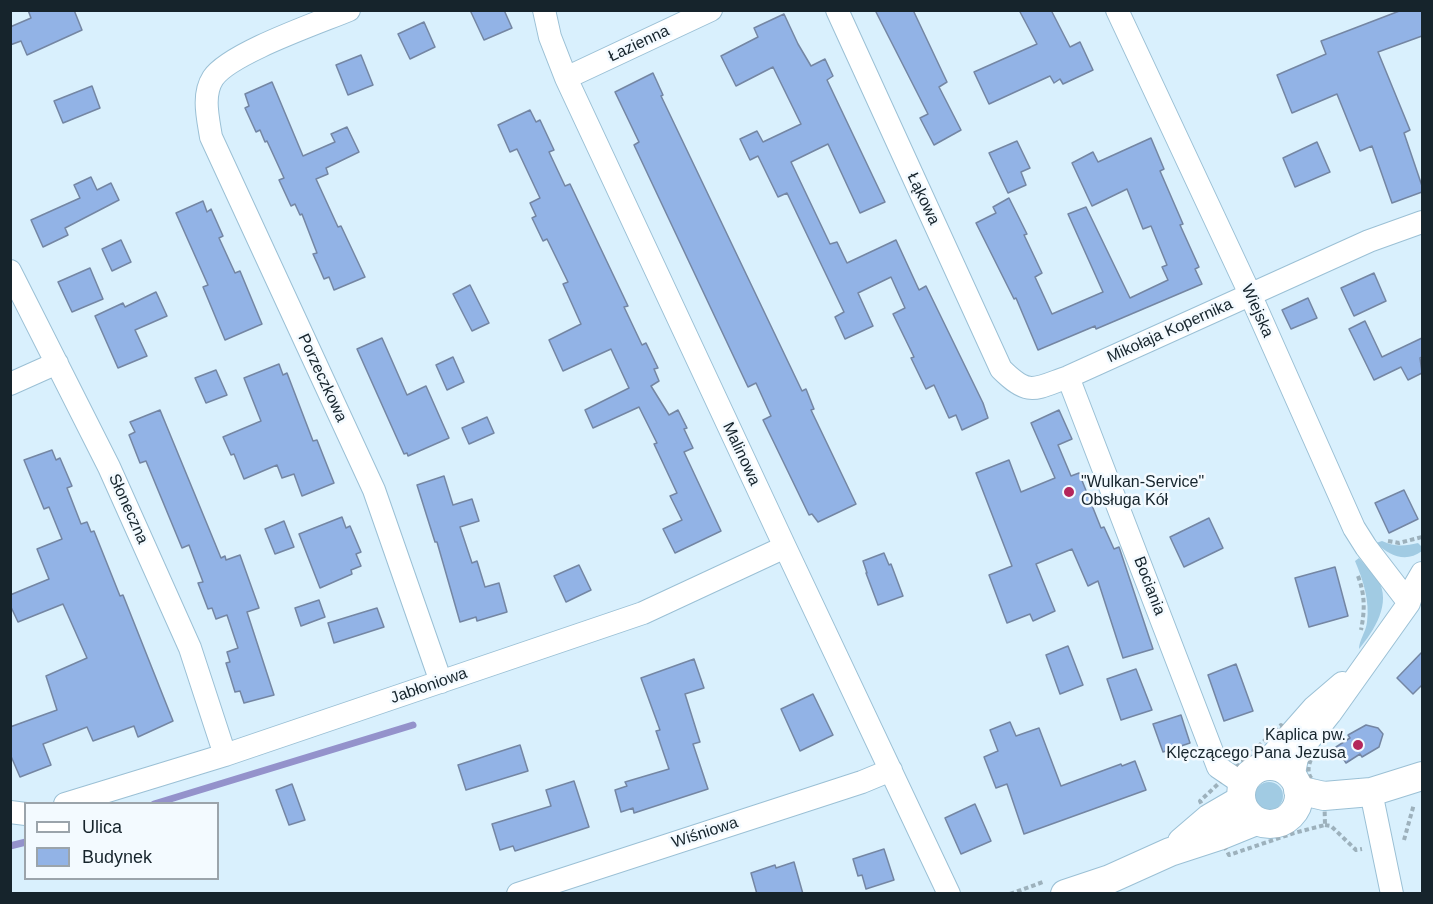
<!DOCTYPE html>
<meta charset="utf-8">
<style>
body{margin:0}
#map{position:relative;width:1433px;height:904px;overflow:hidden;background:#d9f0fd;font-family:Helvetica,sans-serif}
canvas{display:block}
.frame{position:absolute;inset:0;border:12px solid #16242c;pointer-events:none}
.legend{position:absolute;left:24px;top:802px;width:195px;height:78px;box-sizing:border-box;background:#f3faff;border:2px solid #9ba4ab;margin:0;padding:8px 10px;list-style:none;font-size:18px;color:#16242c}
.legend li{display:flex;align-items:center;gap:12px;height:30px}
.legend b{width:30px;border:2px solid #9ba4ab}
</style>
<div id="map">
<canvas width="1433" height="904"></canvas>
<div class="frame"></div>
<ul class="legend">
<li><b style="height:8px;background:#fff"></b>Ulica</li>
<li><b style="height:16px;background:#92b3e6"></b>Budynek</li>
</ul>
</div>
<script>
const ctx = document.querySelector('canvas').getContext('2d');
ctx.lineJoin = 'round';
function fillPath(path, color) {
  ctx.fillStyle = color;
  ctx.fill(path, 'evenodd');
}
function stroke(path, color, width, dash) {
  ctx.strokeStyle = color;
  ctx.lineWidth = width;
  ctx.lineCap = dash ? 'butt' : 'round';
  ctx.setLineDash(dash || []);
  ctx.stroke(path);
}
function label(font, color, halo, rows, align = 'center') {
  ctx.font = font + ' Helvetica,sans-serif';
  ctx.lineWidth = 5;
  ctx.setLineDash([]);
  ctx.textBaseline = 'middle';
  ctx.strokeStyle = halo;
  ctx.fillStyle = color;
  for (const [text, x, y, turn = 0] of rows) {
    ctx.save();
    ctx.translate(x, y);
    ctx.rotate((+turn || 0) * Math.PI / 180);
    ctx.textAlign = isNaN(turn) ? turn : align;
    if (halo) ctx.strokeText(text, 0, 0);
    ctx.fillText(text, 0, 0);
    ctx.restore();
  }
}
fillPath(new Path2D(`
 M1382 541C1395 547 1405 546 1418 543L1422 547V551C1406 563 1390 556 1376 543Z
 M1359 558C1365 565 1372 572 1378 580 1392 603 1374 631 1359 649 1359 640 1366 632 1367 622 1370 601 1363 580 1355 561Z
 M1255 796a14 14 0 1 1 28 0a14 14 0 1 1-28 0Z`), '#a1cbe3');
stroke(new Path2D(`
 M154 804 413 725
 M10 846 26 842`), '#9492cb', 7);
const building = new Path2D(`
 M28 10H74L82 30 27 55 21 41 10 45V27L31 18Z
 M470 10H504L512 28 484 40Z
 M875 10H913L947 82 939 87 961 130 934 145 920 118 928 114Z
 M1019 10H1051L1070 47 1080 42 1093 70 1063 84 1060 79 1054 83 1050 76 989 104 974 72 1037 44Z
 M1402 10H1422V36L1378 52 1410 130 1404 133 1422 186V192L1392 203 1372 146 1360 151 1337 94 1292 113 1277 75 1326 54 1321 41Z
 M784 14 798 44 811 66 825 59 833 76 827 80 885 202 860 213 828 144 791 162 830 244 837 242 847 263 896 240 919 290 926 286 983 403 988 418 962 430 956 415 949 418 934 385 926 389 911 358 914 357 893 314 905 308 891 277 858 293 873 326 845 339 835 317 844 312 787 193 778 197 758 156 750 160 740 139 757 131 763 142 801 124 773 67 736 86 721 56 758 37 754 28Z
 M424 22 435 47 410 59 398 34Z
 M361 55 373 85 348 95 336 65Z
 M653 73 663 95 661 96 802 391 806 389 814 409 811 410 856 504 818 522 812 514 809 515 763 420 771 416 756 383 748 387 634 145 639 142 615 92Z
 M272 82 303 156 335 142 331 134 347 127 359 152 326 168 328 174 316 179 338 227 341 226 365 277 334 290 329 277 324 279 318 265 313 254 317 253 302 214 300 215 295 204 291 206 279 180 284 178 267 141 265 142 260 130 256 132 245 108 249 106 245 94Z
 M92 86 100 108 63 123 54 101Z
 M530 110 536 122 540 120 554 150 549 152 565 186 570 184 628 306 624 307 642 345 646 343 658 368 654 369 659 381 651 386 669 415 678 410 687 428 684 429 693 448 684 452 721 531 675 553 663 529 682 520 670 496 677 493 654 444 657 443 639 407 593 428 585 410 629 388 611 349 563 371 549 340 581 324 563 284 568 282 547 239 543 241 532 218 536 216 530 203 540 198 517 149 510 152 498 125Z
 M1151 138 1164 169 1160 171 1183 224 1180 225 1199 267 1195 269 1202 284 1096 329 1095 326 1038 350 1016 298 1014 299 976 223 996 213 993 207 1009 198 1027 234 1024 235 1042 273 1035 277 1052 314 1103 292 1068 214 1086 207 1130 298 1168 280 1162 267 1167 265 1151 226 1143 229 1127 189 1092 206 1072 163 1093 152 1098 162Z
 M1017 141 1030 168 1021 172 1026 185 1008 193 989 153Z
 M1317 142 1330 172 1295 187 1283 158Z
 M91 177 97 190 111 183 119 200 65 228 68 235 43 247 31 220 80 198 74 185Z
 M203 201 207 212 211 209 223 236 219 238 235 273 240 271 262 324 225 340 203 287 208 285 176 213Z
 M121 240 131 262 112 271 102 249Z
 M90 268 103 299 72 312 58 282Z
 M1374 273 1386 301 1354 316 1341 288Z
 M470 285 489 323 472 331 453 294Z
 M156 292 167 316 135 330 147 356 118 368 95 316 123 303 125 307Z
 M1308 298 1317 318 1291 329 1282 310Z
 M1365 321 1382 357 1422 338V357L1420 358 1422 373 1408 380 1401 367 1374 380 1349 329Z
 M382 338 407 395 426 386 449 438 408 456 407 453 404 454 357 349Z
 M453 357 464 382 447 390 436 365Z
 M279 364 283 375 287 373 313 441 317 440 334 483 302 496 294 474 282 478 277 465 244 479 234 454 231 455 223 437 261 421 244 378Z
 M216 370 227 395 206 403 195 378Z
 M160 410 221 558 225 556 226 560 240 555 259 608 247 612 274 695 244 703 240 691 235 692 226 663 230 662 227 652 238 648 227 615 216 619 212 608 208 609 198 583 203 582 189 545 182 548 146 461 140 463 129 435 135 432 130 422Z
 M1059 410 1072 439 1058 445 1071 476 1079 473 1101 528 1104 527 1114 549 1119 547 1153 649 1123 658 1098 581 1088 586 1072 549 1036 564 1055 611 1033 621 1030 614 1007 623 989 575 1012 566 976 473 1009 460 1021 492 1055 478 1031 423Z
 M487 417 494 433 469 444 462 428Z
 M52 450 56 460 60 458 72 486 67 488 81 524 87 522 91 532 94 531 120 596 123 595 173 721 138 737 134 726 93 741 87 727 43 744 51 765 20 777 10 754V727L57 710 46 676 87 658 63 604 18 622 10 605V595L49 579 37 549 62 539 49 507 44 509 24 460Z
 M444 476 453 505 472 499 479 521 460 527 472 563 477 561 485 587 499 583 507 612 477 621 476 617 460 622 437 542H435L417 485Z
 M1404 490 1418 519 1389 533 1375 503Z
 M342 517 346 528 350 526 361 552 356 554 361 566 351 570 352 574 320 588 299 534Z
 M1209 518 1223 548 1184 567 1170 537Z
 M284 521 294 547 275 554 265 529Z
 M884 553 889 565 891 564 903 596 878 605 866 573H867L863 561Z
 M579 565 591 590 566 602 554 576Z
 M1335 567 1348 616 1309 627 1295 578Z
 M319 600 325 617 301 626 295 608Z
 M377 608 384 627 334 643 328 623Z
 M1068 646 1083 685 1060 694 1046 655Z
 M1422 652V685L1413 694 1397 678Z
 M694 659 704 688 685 694 700 742 693 744 708 789 634 813 633 808 621 812 615 790 627 786 625 782 669 769 656 731 660 730 641 678Z
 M1236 664 1253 711 1224 721 1208 675Z
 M1136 669 1152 710 1121 720 1107 679Z
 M813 694 833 735 800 751 781 709Z
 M1181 715 1190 743 1163 752 1153 724Z
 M1010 722 1016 736 1039 728 1061 786 1121 764 1122 766 1135 761 1146 790 1024 834 1007 784 996 788 984 757 998 751 990 730Z
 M1366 725 1378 728 1383 734 1379 747 1362 757 1360 754 1346 763 1336 747 1350 738 1348 735Z
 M520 745 528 771 466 790 458 765Z
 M574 781 589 827 515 851 513 846 500 850 492 824 551 806 546 790Z
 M292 784 305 820 289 825 276 790Z
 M975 804 991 841 961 854 945 818Z
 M884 849 894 880 866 889 862 875 858 876 853 859Z
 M794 862 803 894H757L751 873 775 865 776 868Z`);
fillPath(building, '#92b3e6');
stroke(building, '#7486a3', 1.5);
const minor = new Path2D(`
 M349 10C318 23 230 53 213 78 202 95 208 118 211 137L374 490 441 682
 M544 10 550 37 566 78 785 547 949 894
 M837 10 1001 369C1029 397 1034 389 1068 377L1369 241 1422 222
 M1117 10 1250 294 1354 528 1366 547 1409 603
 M566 78 711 10
 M10 271 109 467 190 648 225 755
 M1068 377 1218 767 1243 784
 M10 384 57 363
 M1262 766 1314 707 1342 683
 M1293 778 1297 758 1306 744 1330 714 1409 603 1415 585 1422 573
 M1371 792 1392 894
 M65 804 225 755 643 613 785 547
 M10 812 26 814
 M518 894 862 782 891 770`);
const tertiary = new Path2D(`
 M1241 795a29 29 0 1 1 58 0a29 29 0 1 1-58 0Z
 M1298 790 1324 796 1371 792 1422 776
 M1182 842 1210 818 1241 800
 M1065 894 1110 879 1170 852 1219 836 1256 821`);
stroke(minor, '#9bc0d5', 24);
stroke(tertiary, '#9bc0d5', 30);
stroke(new Path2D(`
 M1388 541 1399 543 1422 537
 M1358 576C1365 595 1365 610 1361 630
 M1281 725 1315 751C1307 766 1303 779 1324 786L1325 825 1294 833 1229 855 1200 801Z
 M1325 825 1331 826 1356 850 1362 849
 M1404 840 1414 804
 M1010 894 1043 882`), '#9db1bc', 4, [4.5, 3]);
stroke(minor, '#fff', 22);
stroke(tertiary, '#fff', 28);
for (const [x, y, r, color] of [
 [1069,492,6,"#b4265c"],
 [1358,745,6,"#b4265c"]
]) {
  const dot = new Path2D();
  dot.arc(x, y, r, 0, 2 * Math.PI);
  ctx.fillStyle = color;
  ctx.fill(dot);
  stroke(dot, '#f3faff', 2);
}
label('16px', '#16242c', '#f3faff', [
 ["Łazienna",639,44,-25],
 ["Łąkowa",923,199,65],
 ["Wiejska",1257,311,66],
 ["Mikołaja Kopernika",1170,331,-24],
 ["Porzeczkowa",322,378,65],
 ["Malinowa",741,454,65],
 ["Słoneczna",128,509,66],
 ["Bociania",1149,586,69],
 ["Jabłoniowa",429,686,-19],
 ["Wiśniowa",705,833,-18]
]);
label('16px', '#16242c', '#f3faff', [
 ["\"Wulkan-Service\"",1081,483],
 ["Obsługa Kół",1081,501],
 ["Kaplica pw.",1346,736,"right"],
 ["Klęczącego Pana Jezusa",1346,754,"right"]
], 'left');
</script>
